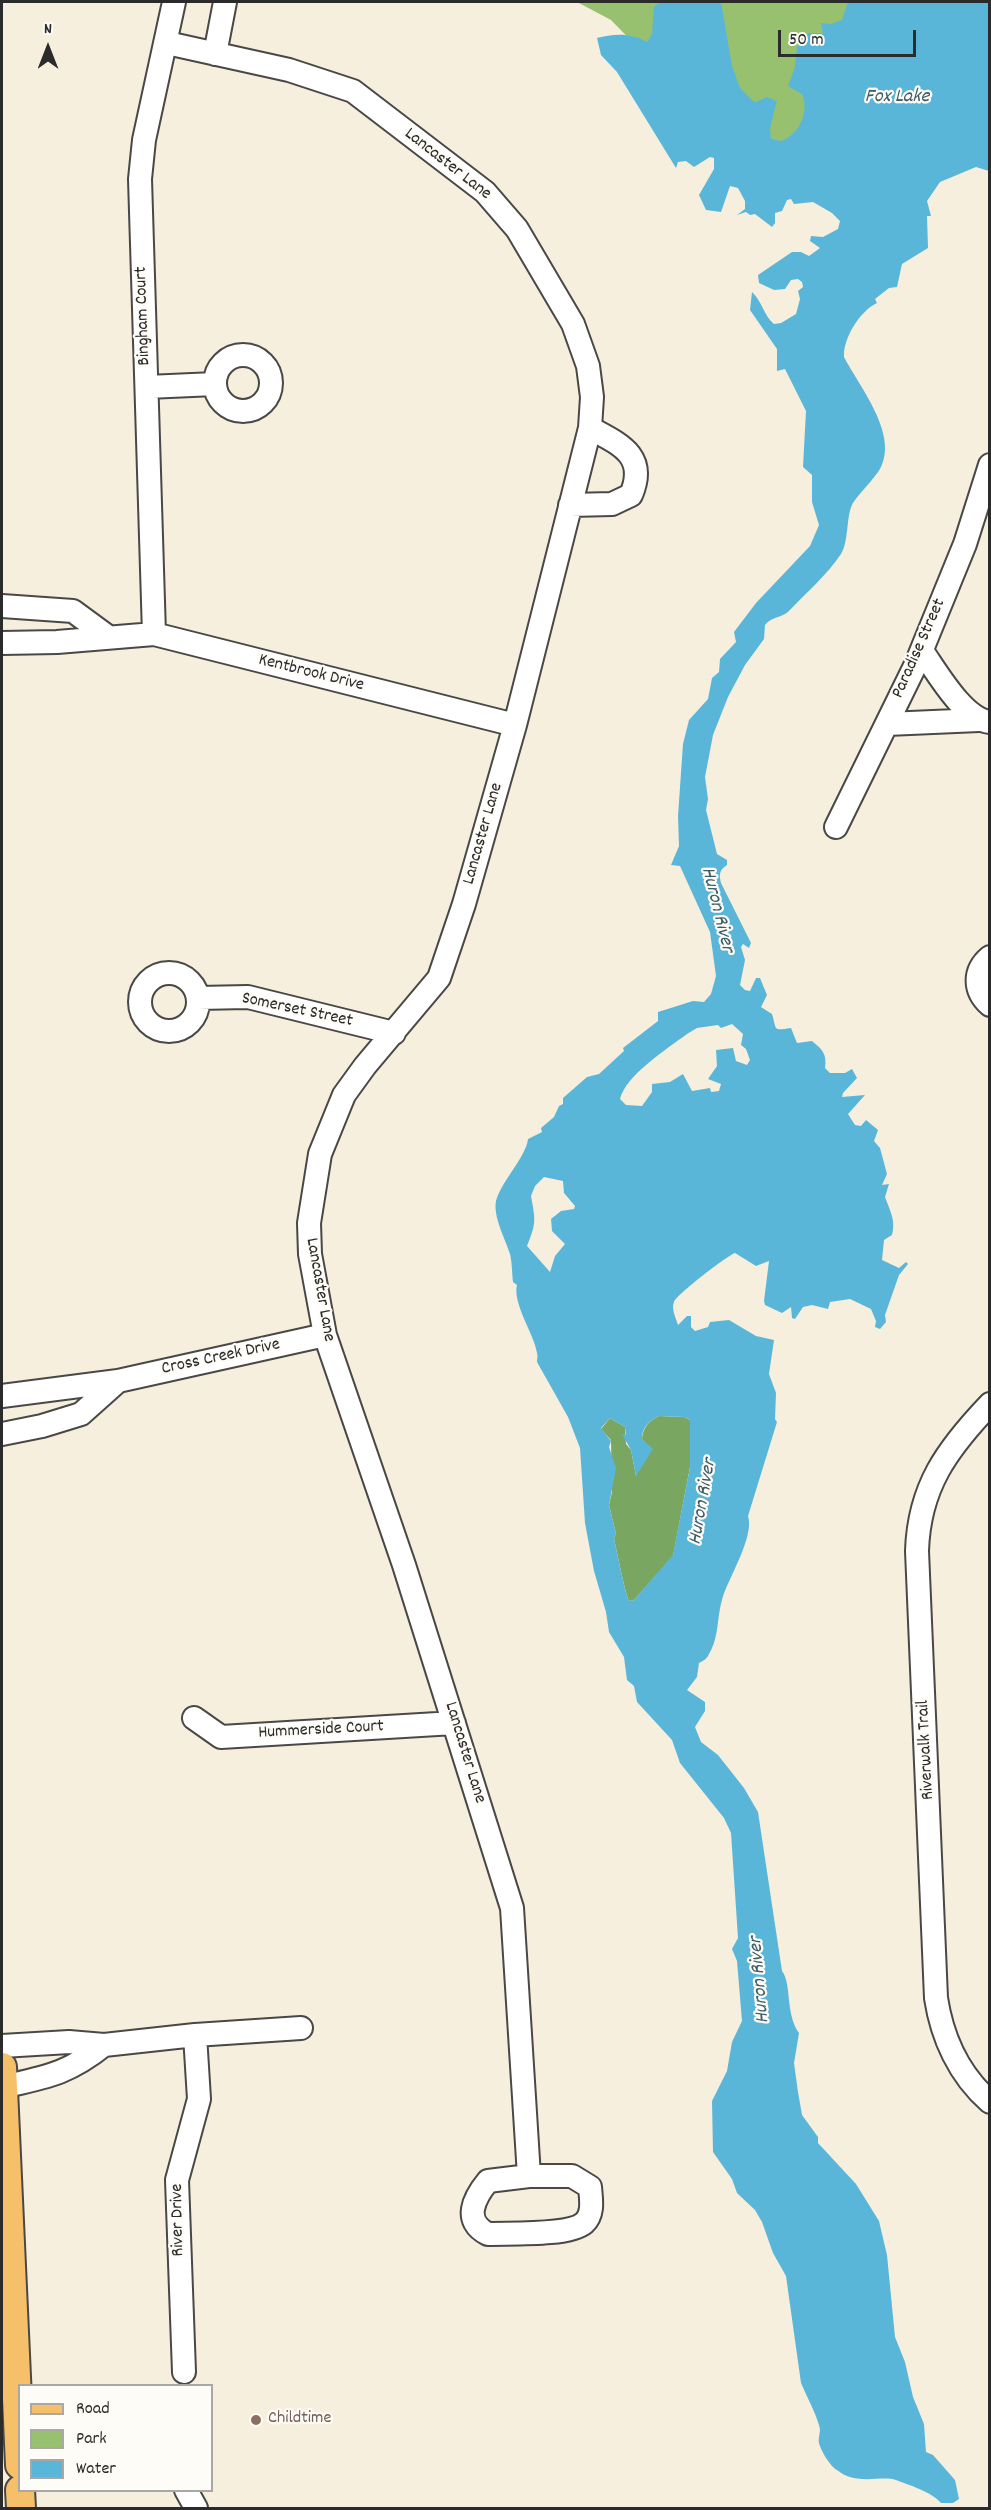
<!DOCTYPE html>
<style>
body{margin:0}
#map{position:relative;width:991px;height:2510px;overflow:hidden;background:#f6efdd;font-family:Dekko,sans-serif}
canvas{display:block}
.frame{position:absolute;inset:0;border:3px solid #2b2b2b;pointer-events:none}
.legend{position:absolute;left:18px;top:2384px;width:195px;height:108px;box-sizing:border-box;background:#fdfcf7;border:2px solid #a9a8a5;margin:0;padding:8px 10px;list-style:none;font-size:18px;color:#2b2b2b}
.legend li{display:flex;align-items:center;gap:12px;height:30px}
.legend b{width:30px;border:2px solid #a9a8a5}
.north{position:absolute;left:18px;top:18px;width:60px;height:60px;-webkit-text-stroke:4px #fdfcf7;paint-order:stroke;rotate:0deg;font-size:16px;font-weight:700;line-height:24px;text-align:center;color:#2b2b2b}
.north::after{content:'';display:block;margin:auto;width:21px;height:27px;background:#2b2b2b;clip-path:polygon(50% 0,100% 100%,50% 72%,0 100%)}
.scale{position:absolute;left:778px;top:30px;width:138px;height:27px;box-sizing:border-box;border:3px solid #2b2b2b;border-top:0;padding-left:8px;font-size:18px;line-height:21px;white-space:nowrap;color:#2b2b2b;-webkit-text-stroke:4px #fdfcf7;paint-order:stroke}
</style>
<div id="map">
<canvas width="991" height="2510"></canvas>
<div class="frame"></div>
<ul class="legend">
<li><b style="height:8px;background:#f6c06b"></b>Road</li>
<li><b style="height:16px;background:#97c16e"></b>Park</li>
<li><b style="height:16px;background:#5ab6d8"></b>Water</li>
</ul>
<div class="north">N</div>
<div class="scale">50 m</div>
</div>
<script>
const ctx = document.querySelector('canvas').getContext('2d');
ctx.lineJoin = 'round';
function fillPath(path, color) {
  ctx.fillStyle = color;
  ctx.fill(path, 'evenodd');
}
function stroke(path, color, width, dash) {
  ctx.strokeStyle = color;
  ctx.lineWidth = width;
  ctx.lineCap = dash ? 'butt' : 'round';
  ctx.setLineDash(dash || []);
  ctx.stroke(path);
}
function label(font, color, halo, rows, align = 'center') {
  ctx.font = font + ' Dekko,sans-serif';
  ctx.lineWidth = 4.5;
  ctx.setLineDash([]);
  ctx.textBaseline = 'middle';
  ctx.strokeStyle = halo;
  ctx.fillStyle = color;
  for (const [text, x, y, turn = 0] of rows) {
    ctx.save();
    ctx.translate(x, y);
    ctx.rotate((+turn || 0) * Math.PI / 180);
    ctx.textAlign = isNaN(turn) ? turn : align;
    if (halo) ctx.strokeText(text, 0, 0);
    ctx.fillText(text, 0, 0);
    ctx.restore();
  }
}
fillPath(new Path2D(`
 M577 2H989L789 168 730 142 611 20Z`), '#97c16e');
fillPath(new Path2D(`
 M659 1416 684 1417 690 1420V1467L673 1556 634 1600 629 1601C626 1597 616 1548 614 1538L616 1534 609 1505 612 1492 611 1440 601 1429 610 1418 625 1427 626 1444 631 1450 636 1476 646 1444 642 1439C643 1428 648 1421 659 1416Z`), '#79a761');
fillPath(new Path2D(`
 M660 2H721L732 66 740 88 754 102C764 101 764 93 775 101L777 100 770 128 771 139 781 141C799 135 810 111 802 94L788 86 795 67 797 46H803L808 33H823L821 23 831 24 842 20 848 2H989V171L976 167 940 182 927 201 931 216H927L928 248 902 264 897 287 889 288 875 299 877 303C860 311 843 338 844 357 859 386 898 433 881 467 875 479 857 495 852 505 846 518 849 541 841 554 827 575 805 594 788 612 780 618 771 617 765 625L764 639 745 665 728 697 713 735 705 777 708 799 706 810 717 854 727 860V865C719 870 719 875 721 883L751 943 749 948 743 944 741 947 745 960 740 985 745 990 750 991 756 978H760L767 995 761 1007 772 1014C777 1030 772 1031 791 1028L797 1043 812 1041C823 1050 827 1054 825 1068L830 1073H845L852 1069 857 1078 843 1093 842 1097 865 1095 848 1114 855 1125 861 1126 866 1120 878 1130 874 1141 880 1148 887 1174 882 1185 889 1184 885 1197C890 1211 896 1220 892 1235L884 1240 882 1260 899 1268 906 1262 908 1264 899 1275 885 1315 886 1322 880 1329 875 1327 876 1321 871 1309 850 1299 830 1302 828 1309 812 1305 803 1307 795 1319 792 1318 791 1307 782 1313 765 1305 764 1301 769 1261 756 1266 735 1253C728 1255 676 1295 674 1302 671 1309 676 1318 678 1325L687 1316H691V1327L695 1331 708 1327 710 1322 729 1320 756 1336 774 1340 769 1374 776 1393 775 1419 777 1422 748 1516C755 1537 727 1580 722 1600 717 1617 719 1638 709 1654 707 1659 703 1661 699 1663L697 1677 687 1690 705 1702V1711L695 1727 701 1742 718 1755 744 1788 758 1812 782 1971C792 1984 785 2013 799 2033L794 2063 798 2092 802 2115 818 2137V2143L856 2184 879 2221 887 2255 895 2337 905 2362 913 2397 924 2424 926 2452 933 2455 955 2480 959 2499 953 2503H941C932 2492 909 2485 896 2480 881 2475 856 2486 837 2470 830 2466 821 2451 819 2443 818 2439 820 2434 820 2429 817 2415 806 2395 801 2383L786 2276 773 2253 762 2222 755 2210 737 2193 732 2179 713 2152 712 2101 727 2071 732 2042 742 2021 737 1961 732 1949 738 1938 731 1833 724 1818 680 1763 672 1740 637 1702 634 1686 627 1680 624 1657 609 1632 606 1612 594 1571 585 1523 580 1448 568 1417 537 1362C537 1359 538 1356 537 1353 535 1336 512 1303 517 1285L513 1282C512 1273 512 1262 510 1254 505 1238 493 1217 496 1201 502 1180 526 1157 528 1139L542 1132 541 1128 554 1117 559 1106 563 1104V1098L587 1077 599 1074 624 1051 623 1048 658 1021V1012L693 1001 704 1002 711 994 716 976 710 932 680 866 671 865 679 846 678 816 683 744 689 720 708 699 712 678 719 672 720 659 736 642 734 632 756 603 810 546 819 525 812 502V475L803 467 806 411 785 369 777 371V349L750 310 752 292C762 301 764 316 774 324L781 323 796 314 800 299 798 291 803 287 802 282 798 279 791 280 785 289 774 290 759 283 758 275 792 252H801L809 256 820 248 810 241 811 236 823 237 838 229 840 221 832 213 813 202 794 204 791 199 787 200 782 211 775 213V223L772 227 755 214 750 215 746 212 737 215 745 209V201L738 188 730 186 721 212 706 210 699 195 714 169V158L710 157 694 167 686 161 678 162 676 168 617 72 601 55 597 38C614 33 632 33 647 42L652 34 654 7ZM732 1024 743 1034 741 1045 746 1049 750 1060 747 1065 736 1061 733 1048 716 1050 717 1066 708 1079 721 1084 719 1091 711 1092 710 1088 692 1091 683 1074 670 1082 652 1084V1092L642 1106 626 1105 620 1099C626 1075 667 1049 687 1034L697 1028 718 1025 721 1028ZM544 1177 563 1181 564 1193 575 1206 574 1209 561 1211 551 1219 552 1231 565 1244 555 1256 550 1272 527 1246C537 1222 535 1219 531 1196L535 1186ZM659 1416 684 1417 690 1420V1467L673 1555 634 1600 629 1601C626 1597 616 1548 614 1538L616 1534 609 1505 616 1468 609 1447 611 1441 601 1428 610 1418 625 1427 626 1435 622 1434 631 1450 636 1476 653 1449 642 1439C642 1428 648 1421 659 1416Z`), '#5ab6d8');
const minor = new Path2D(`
 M167 43 289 70 353 91 485 192 517 229 573 324 588 366 592 397 590 428 515 725 464 904 439 978 365 1066 344 1095 320 1154 309 1223 310 1254 325 1335 404 1565 512 1908 529 2176H572L590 2187C591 2199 594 2214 584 2223 569 2236 510 2233 488 2234 462 2221 474 2198 488 2181L529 2176
 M215 54 225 2
 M215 383a28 28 0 1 1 56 0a28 28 0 1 1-56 0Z
 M147 387 215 384
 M570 505 612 504 631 495C648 455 619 444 590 428
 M2 606 73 611 107 636
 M154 634 140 179 144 140 174 2
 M2 643 57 642 154 634 515 725
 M922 651C937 672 963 719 990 722
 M887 724 979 720
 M836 827 916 664 965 544 990 465
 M990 957C973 971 974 991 990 1005
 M140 1002a29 29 0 1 1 58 0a29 29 0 1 1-58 0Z
 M198 998 248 997 394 1033
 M2 1396 118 1381 325 1335
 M990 1404C947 1449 919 1487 917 1551L936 1998C942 2037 959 2075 990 2102
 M2 1434 42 1426 81 1414 118 1381
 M194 1718 221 1737 454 1723
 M2 2046 69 2042 104 2045 195 2035 301 2028
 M2 2087C46 2077 68 2074 104 2045
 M184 2372 177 2180 199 2099 195 2035
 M186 2490 196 2508`);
const major = new Path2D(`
 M2 2067 20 2465
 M20 2490 21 2508`);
stroke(minor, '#494846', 26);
stroke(major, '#494846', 32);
stroke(minor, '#fff', 22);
stroke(major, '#f6c06b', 28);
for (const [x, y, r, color] of [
 [256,2420,6,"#8d6e63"]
]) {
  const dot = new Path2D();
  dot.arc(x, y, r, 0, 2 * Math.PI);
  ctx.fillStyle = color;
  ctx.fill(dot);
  stroke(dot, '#fdfcf7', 2);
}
label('18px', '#2b2b2b', '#fdfcf7', [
 ["Lancaster Lane",447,165,38],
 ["Bingham Court",144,316,-92],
 ["Paradise Street",920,649,-66],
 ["Kentbrook Drive",311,674,14],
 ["Lancaster Lane",484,834,-74],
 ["Somerset Street",297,1011,12],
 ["Lancaster Lane",319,1290,80],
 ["Cross Creek Drive",221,1358,-12],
 ["Hummerside Court",321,1731,-3],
 ["Riverwalk Trail",927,1750,-93],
 ["Lancaster Lane",464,1753,73],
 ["River Drive",179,2220,-91]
]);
label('18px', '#785e54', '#fdfcf7', [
 ["Childtime",268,2420]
], 'left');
label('italic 20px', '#3b5c68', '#fdfcf7', [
 ["Fox Lake",897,98],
 ["Huron River",716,910,76],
 ["Huron River",704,1502,-80],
 ["Huron River",761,1980,-95]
]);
</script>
